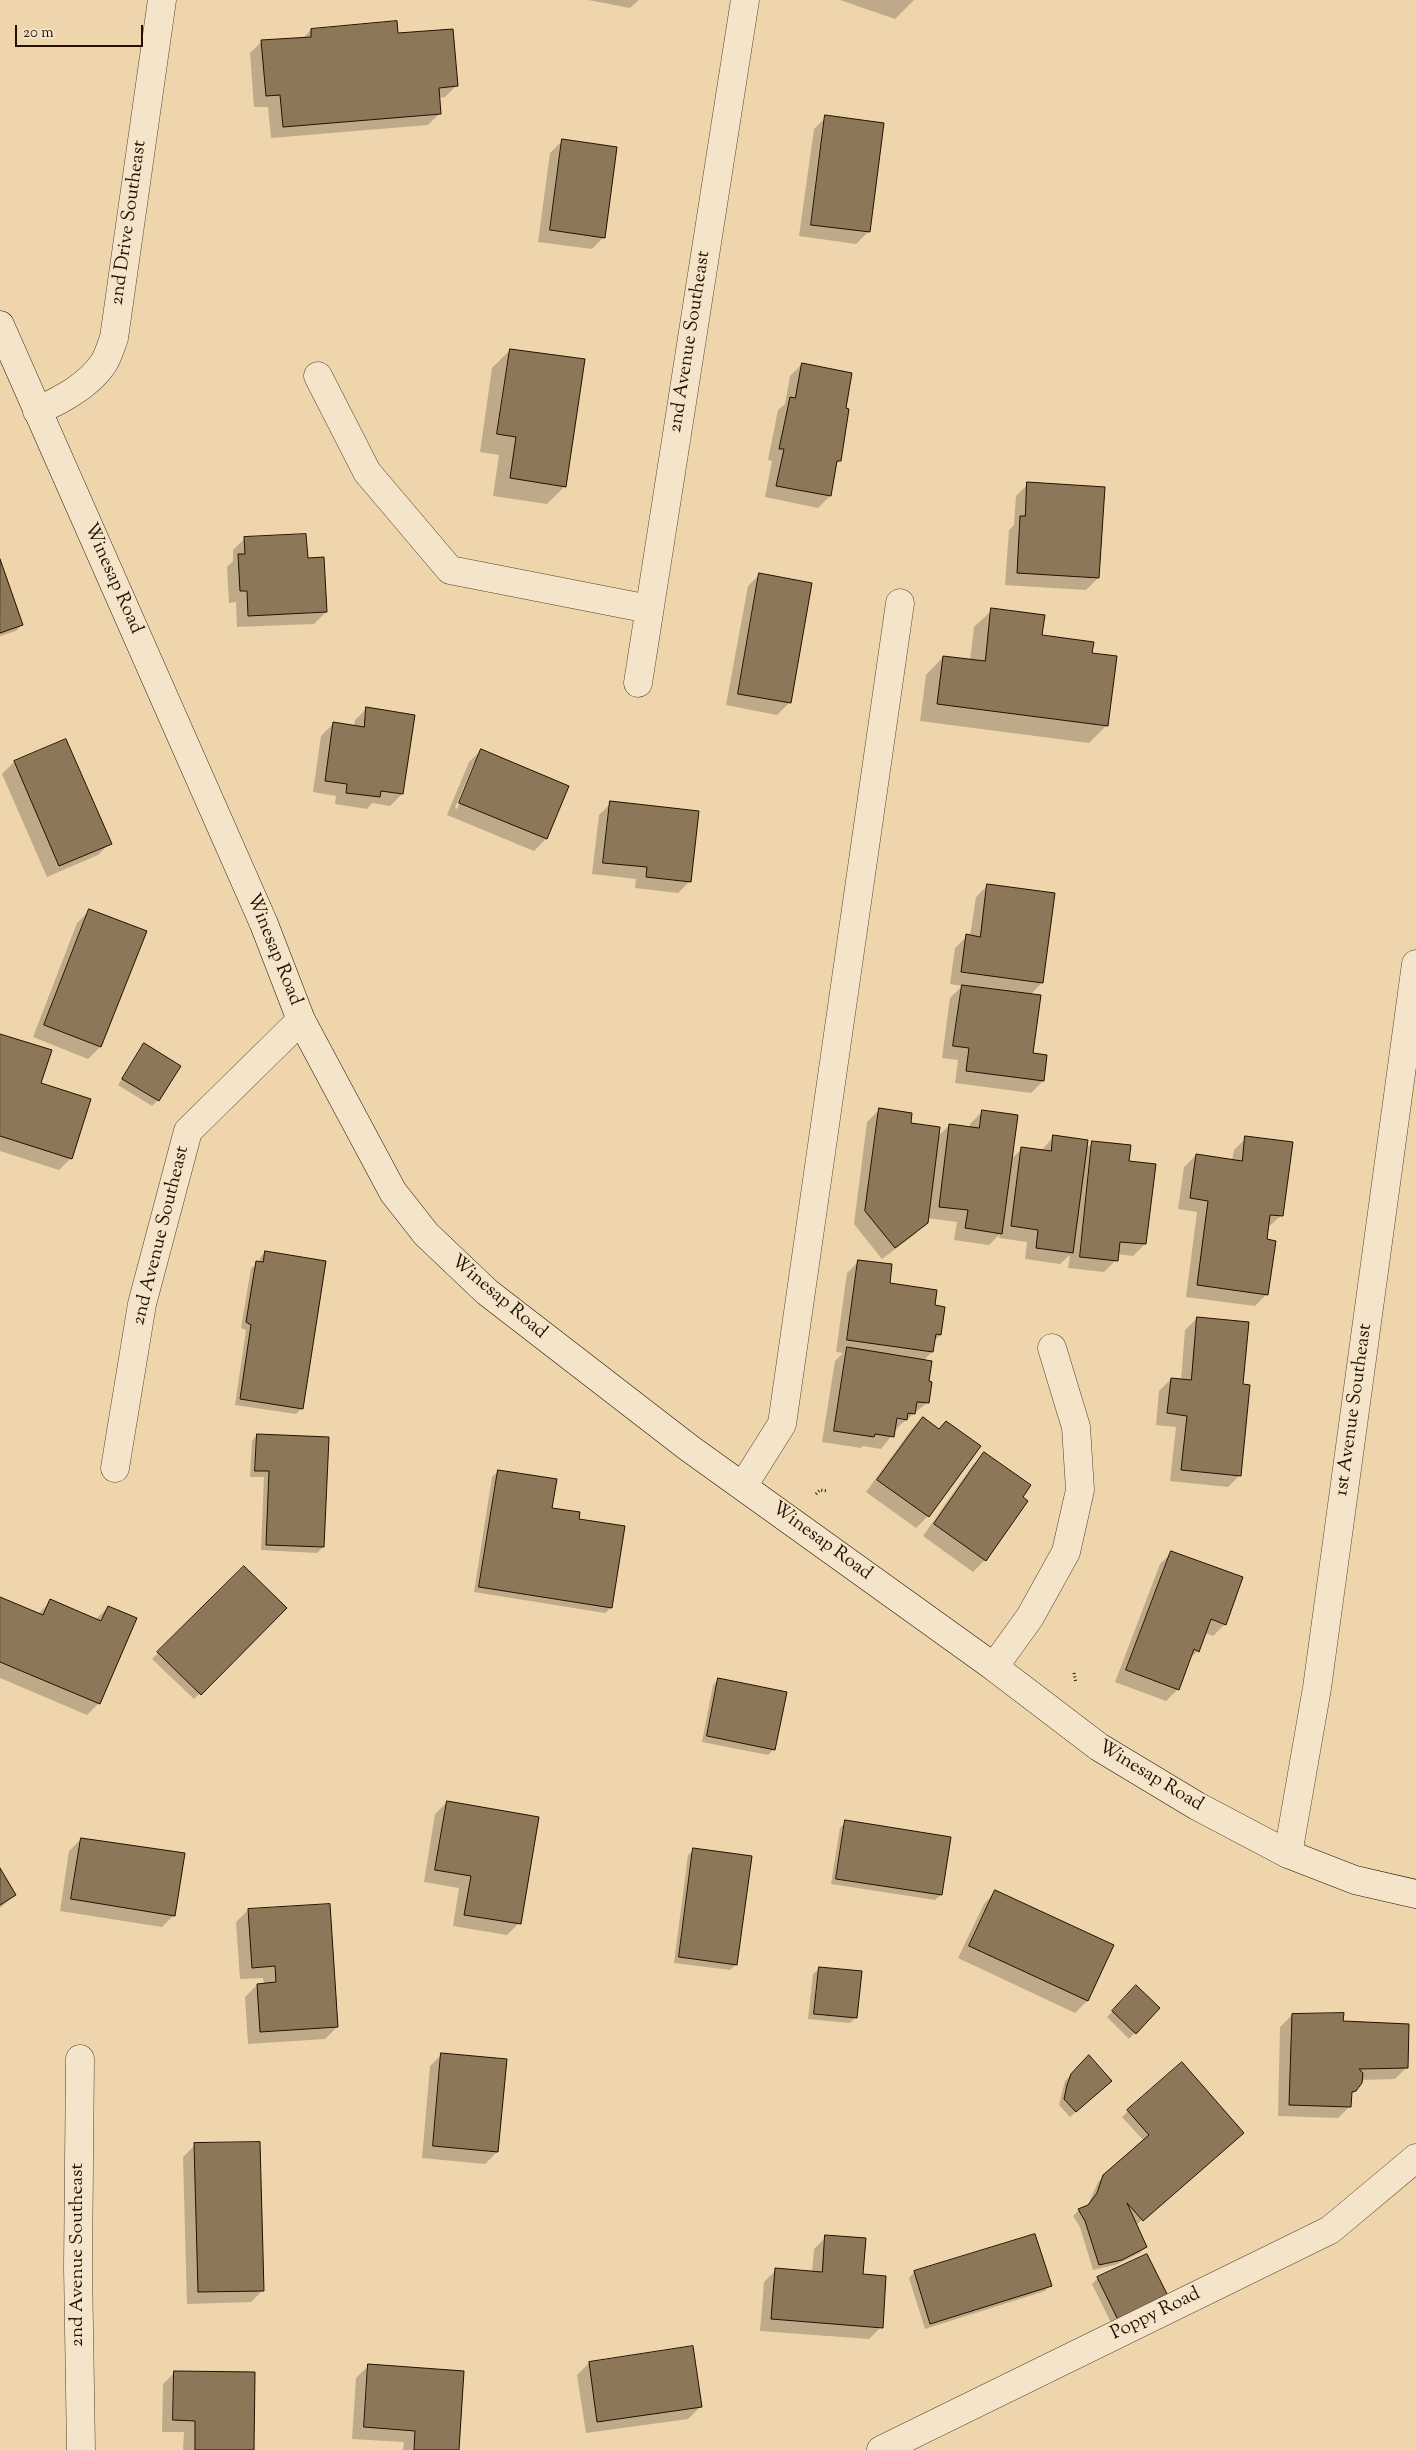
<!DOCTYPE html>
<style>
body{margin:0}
#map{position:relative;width:1416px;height:2450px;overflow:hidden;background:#eed5ac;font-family:"Sorts Mill Goudy",serif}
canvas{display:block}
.scale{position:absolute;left:15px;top:25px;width:128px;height:22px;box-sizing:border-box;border:2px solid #231100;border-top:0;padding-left:6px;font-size:15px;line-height:18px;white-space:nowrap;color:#231100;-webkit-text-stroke:4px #f4e4c9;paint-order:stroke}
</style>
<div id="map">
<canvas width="1416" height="2450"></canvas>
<div class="scale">20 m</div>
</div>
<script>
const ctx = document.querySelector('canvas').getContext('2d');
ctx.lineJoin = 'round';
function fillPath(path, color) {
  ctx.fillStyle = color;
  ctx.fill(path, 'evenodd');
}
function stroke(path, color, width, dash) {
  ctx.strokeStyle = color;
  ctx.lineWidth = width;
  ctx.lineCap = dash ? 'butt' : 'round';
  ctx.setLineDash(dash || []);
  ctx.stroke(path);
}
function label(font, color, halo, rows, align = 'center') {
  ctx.font = font + ' "Sorts Mill Goudy",serif';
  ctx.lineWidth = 4;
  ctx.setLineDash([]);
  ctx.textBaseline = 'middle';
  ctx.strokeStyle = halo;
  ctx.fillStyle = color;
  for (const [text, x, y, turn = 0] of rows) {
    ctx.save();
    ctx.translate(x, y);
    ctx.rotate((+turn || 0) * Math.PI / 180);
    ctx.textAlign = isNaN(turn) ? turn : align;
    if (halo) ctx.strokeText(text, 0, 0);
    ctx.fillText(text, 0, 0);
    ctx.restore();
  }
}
fillPath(new Path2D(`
 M588 0H639L630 8Z
 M840 0H914L895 19Z
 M311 30 397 34 457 85 445 97 438 98 440 113 428 125 271 138 268 107H254L250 53 262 41 303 38Z
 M826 117 883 124 868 232 856 244 799 236 814 129Z
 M562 141 604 237 592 249 538 242 550 153Z
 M510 350 565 486 547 504 493 496 499 455 480 452 492 368Z
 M802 364 839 461 835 465 830 496 818 508 765 497 772 461 768 460 778 410 785 404 790 376Z
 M1028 484 1098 578 1086 590 1005 585 1009 530 1014 525 1016 496Z
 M245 538 307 559 326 612 314 624 237 627 236 602 229 603 227 567 233 561V550Z
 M0 563 21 625 16 631 0 636Z
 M760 574 789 703 777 715 726 705 748 586Z
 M992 610 1041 636 1090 654 1107 725 1089 743 920 721 926 675 943 657 970 660 974 627Z
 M367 708 413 716 402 794 390 806 372 803 367 809 335 804 336 796 313 792 321 736 333 724 354 727 355 720Z
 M65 741 110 843 98 855 47 877 2 774 14 762Z
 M481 750 568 786 546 839 534 851 447 815 469 762ZM474 763H476L457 809 455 808Z
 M611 803 690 881 678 893 635 888 636 879 592 874 599 815Z
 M988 885 1042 983 1030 995 1032 1054 1046 1056 1043 1081 1031 1093 955 1083 958 1060 942 1058 950 998 962 986 950 984 955 948 967 936H970L976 897Z
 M89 911 100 1047 88 1059 33 1037 77 923Z
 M0 1036 40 1084 71 1158 59 1170 0 1151Z
 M144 1045 158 1100 152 1106 118 1085Z
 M879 1110 937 1137 950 1125 970 1128V1124L982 1112 1010 1160 1022 1149 1041 1151 1054 1136 1086 1149 1093 1142 1128 1163 1145 1244 1133 1256 1117 1254 1116 1260 1104 1272 1068 1268 1070 1255 1060 1264 1025 1259 1027 1242 999 1238 1000 1234 989 1245 954 1240 957 1222 927 1218V1222L914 1235 882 1259 854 1224 867 1122Z
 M1246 1138 1282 1215 1268 1227 1266 1240 1267 1294 1255 1306 1186 1297 1197 1212 1178 1209 1184 1167 1196 1155 1232 1161 1234 1150Z
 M265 1252 302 1408 296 1414 235 1405 246 1330 241 1328 251 1268 259 1263 260 1258Z
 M859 1261 888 1284 934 1307 940 1335 934 1341 932 1352 923 1361 927 1382V1403L900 1425 881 1449 863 1446 861 1448 822 1442 835 1361 843 1353 836 1352 847 1273Z
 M1197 1318 1242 1386 1240 1475 1228 1487 1170 1481 1176 1427 1156 1425 1159 1391 1171 1379 1181 1380 1185 1330Z
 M923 1418 938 1430 979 1446 928 1516 916 1528 866 1492 911 1430Z
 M257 1435 323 1547 317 1553 261 1550 264 1477H250L252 1441Z
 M984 1454 985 1560 973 1572 923 1536 972 1466Z
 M498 1471 551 1509 578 1520 611 1608 605 1613 474 1592 492 1477Z
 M1172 1552 1225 1624 1213 1636 1205 1633 1198 1651 1189 1659 1178 1689 1166 1701 1115 1682 1160 1564Z
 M244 1567 285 1608 194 1699 152 1659Z
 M0 1599 38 1614 51 1601 95 1620 108 1607 99 1703 87 1715 0 1678Z
 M719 1679 774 1749 768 1755 702 1742 713 1685Z
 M447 1802 519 1923 507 1935 453 1926 459 1888 424 1882 435 1814Z
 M846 1822 941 1895 935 1900 831 1884 840 1828Z
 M81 1839 174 1915 162 1927 60 1911 69 1851Z
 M694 1849 736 1965 730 1970 674 1963 688 1855Z
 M0 1870 15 1895 0 1908Z
 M995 1892 1113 1946 1087 2001 1075 2013 958 1958 984 1904Z
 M248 1910 337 2027 325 2039 248 2044 245 1997 257 1985 264 1984 263 1978 240 1979 236 1922Z
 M819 1969 856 2017 850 2023 808 2019 813 1974Z
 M1136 1987 1159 2008 1129 2039 1107 2017Z
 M1292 2015 1342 2022 1407 2067 1395 2079 1361 2080 1351 2095 1350 2106 1338 2118 1278 2116 1280 2027Z
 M442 2054 497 2152 485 2164 422 2158 430 2066Z
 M1089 2057 1104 2087 1070 2117 1059 2105 1065 2081Z
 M1128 2111 1236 2138 1136 2225 1146 2247 1140 2253 1115 2265 1093 2270 1080 2227 1073 2216 1079 2210 1087 2207 1098 2182 1144 2141 1122 2117Z
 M195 2145 263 2290 251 2302 187 2304 183 2157Z
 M826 2237 862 2276 881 2327 869 2339 760 2331 764 2282 776 2270 812 2272 814 2249Z
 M914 2272 1050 2285 1045 2291 925 2329 909 2278Z
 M1098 2278 1167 2298 1113 2327 1092 2284Z
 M589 2363 700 2407 688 2419 586 2433 577 2375Z
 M368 2366 458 2450H403L404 2442 352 2439 356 2378Z
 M175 2372 252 2450H183L184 2432H162L163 2384Z`), '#0003');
const building = new Path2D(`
 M397 21 398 33 453 29 458 86 439 88 441 114 283 127 280 95 266 96 261 40 311 37V29Z
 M825 115 884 123 870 232 811 225Z
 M562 139 617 147 605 238 550 230Z
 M510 349 585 359 566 487 510 478 516 437 497 434Z
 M802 363 852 373 846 408 849 409 841 461H837L831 496 776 486 784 449H779L790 397 795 398Z
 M1027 482 1105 487 1099 578 1017 573 1020 516H1025Z
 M306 534 308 558 324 557 327 612 248 616 247 591H240L238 554H245L244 537Z
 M0 559 23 625 0 633Z
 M759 573 812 583 791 703 738 694Z
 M991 608 1045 615 1042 635 1094 642 1092 653 1117 656 1108 726 937 704 943 656 985 661Z
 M366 707 415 715 403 794 381 791 380 797 346 793 347 784 325 781 333 722 364 727Z
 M66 739 112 844 59 866 14 761Z
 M481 749 569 786 547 839 459 803Z
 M610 801 699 811 691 882 646 877 647 867 603 863Z
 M987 884 1055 893 1043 983 961 972 966 934 980 937Z
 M89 909 147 931 101 1047 44 1025Z
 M962 985 1041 995 1033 1053 1047 1055 1044 1081 966 1071 969 1048 953 1046Z
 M0 1034 52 1050 41 1083 91 1099 72 1159 0 1136Z
 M144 1043 181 1066 159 1101 122 1079Z
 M879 1108 912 1113 911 1123 940 1127 928 1223 895 1248 865 1211Z
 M982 1110 1018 1115 1002 1234 965 1228 968 1210 939 1207 949 1124 979 1128Z
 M1053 1135 1088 1140 1073 1253 1036 1248 1038 1230 1011 1226 1021 1147 1051 1151Z
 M1245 1136 1293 1142 1283 1216 1270 1215 1267 1239 1276 1241 1268 1295 1197 1285 1208 1201 1190 1198 1196 1154 1242 1161Z
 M1092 1141 1131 1145 1129 1161 1156 1164 1146 1244 1120 1242 1118 1261 1080 1257Z
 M265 1251 326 1261 303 1409 240 1399 251 1325 246 1322 256 1261 263 1262Z
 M858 1260 892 1264 890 1283 937 1290 935 1305 945 1307 941 1335 936 1334 933 1352 847 1340Z
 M1197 1317 1249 1322 1243 1384 1250 1385 1241 1476 1181 1470 1187 1416 1167 1413 1171 1378 1191 1380Z
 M847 1347 932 1361 929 1381 932 1382 929 1403 917 1402 915 1414 908 1413 907 1420 897 1418 894 1437 875 1434 874 1437 834 1431Z
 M923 1417 939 1429 946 1421 981 1446 929 1517 877 1480Z
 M257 1434 329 1437 324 1547 266 1545 269 1471H255Z
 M984 1452 1031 1485 1023 1497 1028 1501 986 1561 934 1524Z
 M498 1470 557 1479 552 1508 580 1512 579 1519 625 1526 612 1608 479 1587Z
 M1171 1551 1243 1577 1226 1625 1211 1619 1199 1652 1194 1649 1179 1690 1126 1670Z
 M244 1566 287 1608 201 1695 157 1652Z
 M0 1597 43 1615 50 1599 101 1621 108 1606 137 1618 100 1704 0 1662Z
 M718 1678 787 1692 775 1750 707 1736Z
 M447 1801 539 1817 521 1924 464 1915 471 1876 435 1870Z
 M845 1820 951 1837 942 1895 836 1879Z
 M81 1838 185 1853 175 1916 71 1899Z
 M693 1848 752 1856 737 1965 679 1957Z
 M0 1868 16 1895 0 1905Z
 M995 1890 1114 1945 1088 2001 969 1946Z
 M330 1904 338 2027 260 2032 257 1984 276 1982 275 1966 252 1968 248 1909Z
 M819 1967 862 1971 857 2018 814 2014Z
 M1136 1985 1160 2008 1136 2034 1112 2011Z
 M1344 2013 1343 2021 1409 2024 1408 2068 1359 2069 1363 2073 1362 2083 1356 2091 1352 2092 1351 2107 1289 2105 1292 2014Z
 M441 2053 507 2059 498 2152 433 2146Z
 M1089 2055 1112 2081 1076 2112 1064 2099 1067 2085 1071 2074Z
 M1182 2062 1244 2133 1143 2221 1127 2203 1147 2247 1122 2260 1099 2265 1085 2221 1078 2209 1088 2205 1097 2193 1103 2175 1149 2135 1127 2110Z
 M260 2142 264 2291 198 2292 194 2143Z
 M1035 2234 1052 2286 930 2324 914 2271Z
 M825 2235 866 2238 863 2274 886 2276 883 2328 771 2319 775 2268 822 2272Z
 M1147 2254 1169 2298 1119 2322 1097 2277Z
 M693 2346 702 2407 597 2422 589 2362Z
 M368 2364 464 2371 459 2450H414L415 2431 364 2427Z
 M174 2371 255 2372 254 2450H195V2421L173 2420Z`);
fillPath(building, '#8d7759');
stroke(building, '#231100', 1);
const street = new Path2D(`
 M318 376 367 472 450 570 649 609
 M37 411C61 400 88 386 103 364 108 357 111 346 114 338L162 0
 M638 683 745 0
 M115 1468 142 1304 188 1131 301 1020
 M743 1486 782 1424 900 603
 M994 1667 1030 1617 1066 1552 1080 1490 1076 1427 1052 1348
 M1288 1854 1317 1688 1416 964
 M80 2059 78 2267 81 2450
 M881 2450 1330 2230 1416 2158`);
const secondary = new Path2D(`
 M0 325 264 924 301 1020 393 1192 426 1234 487 1292 689 1448 994 1667 1099 1747 1197 1806 1288 1854 1355 1880 1416 1894`);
stroke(street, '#56422b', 29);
stroke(secondary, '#231100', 29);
stroke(new Path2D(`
 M816 1494 820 1490 828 1491
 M1074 1673 1076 1683`), '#231100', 3, [1, 2.5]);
stroke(street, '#f4e4c9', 28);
stroke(secondary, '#f4e4c9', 28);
label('19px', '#231100', '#f4e4c9', [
 ["2nd Drive Southeast",130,223,-82],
 ["2nd Avenue Southeast",691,342,-81],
 ["Winesap Road",112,579,66],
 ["Winesap Road",273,950,68],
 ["2nd Avenue Southeast",162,1236,-76],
 ["Winesap Road",498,1298,40],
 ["1st Avenue Southeast",1355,1410,-82],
 ["Winesap Road",821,1542,36],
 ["Winesap Road",1150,1777,31],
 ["2nd Avenue Southeast",79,2255,-90],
 ["Poppy Road",1156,2315,-26]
]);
</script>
